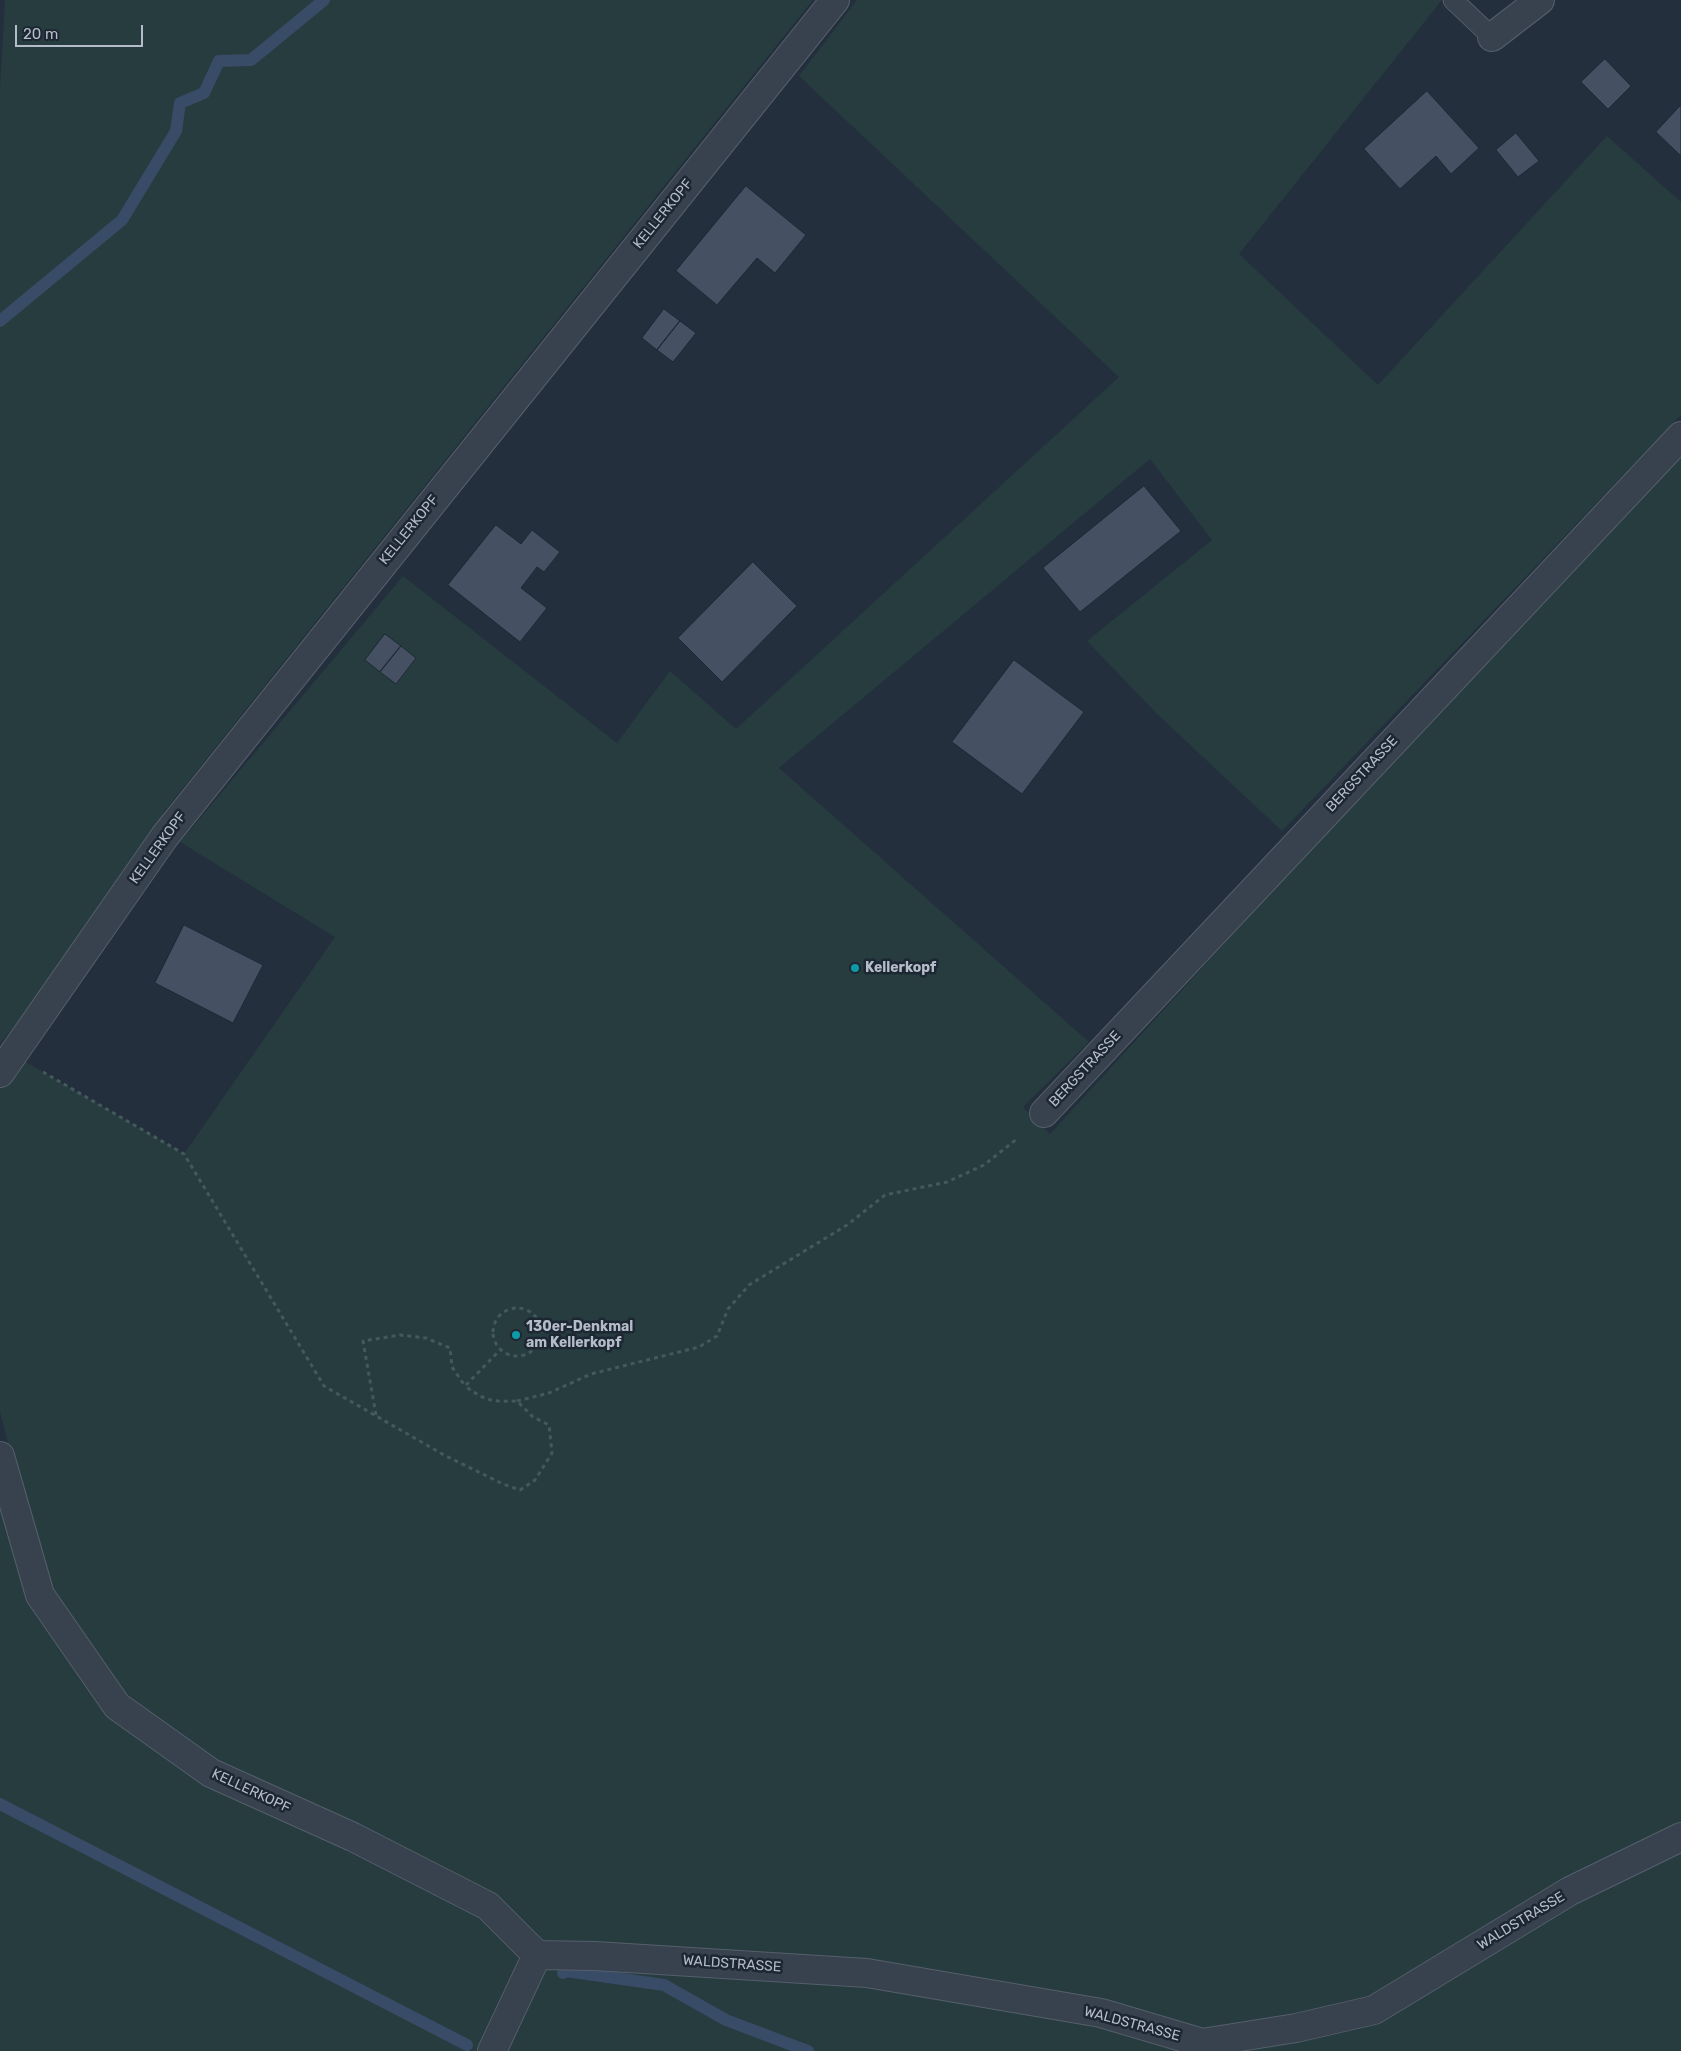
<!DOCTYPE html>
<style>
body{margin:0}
#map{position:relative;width:1681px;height:2051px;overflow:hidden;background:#242f3e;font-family:Rubik,sans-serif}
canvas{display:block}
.scale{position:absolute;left:15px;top:25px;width:128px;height:22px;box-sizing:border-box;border:2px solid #b4bcc9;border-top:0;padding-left:6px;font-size:15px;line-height:18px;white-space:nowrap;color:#b4bcc9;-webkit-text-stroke:4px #1d2633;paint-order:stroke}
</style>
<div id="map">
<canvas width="1681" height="2051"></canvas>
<div class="scale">20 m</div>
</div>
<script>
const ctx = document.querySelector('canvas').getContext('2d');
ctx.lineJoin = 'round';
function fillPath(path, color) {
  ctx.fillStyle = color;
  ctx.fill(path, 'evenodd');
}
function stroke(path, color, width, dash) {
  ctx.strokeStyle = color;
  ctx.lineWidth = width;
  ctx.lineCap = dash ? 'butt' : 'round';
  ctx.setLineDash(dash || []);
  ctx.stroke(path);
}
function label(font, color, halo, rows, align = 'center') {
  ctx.font = font + ' Rubik,sans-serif';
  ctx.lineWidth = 5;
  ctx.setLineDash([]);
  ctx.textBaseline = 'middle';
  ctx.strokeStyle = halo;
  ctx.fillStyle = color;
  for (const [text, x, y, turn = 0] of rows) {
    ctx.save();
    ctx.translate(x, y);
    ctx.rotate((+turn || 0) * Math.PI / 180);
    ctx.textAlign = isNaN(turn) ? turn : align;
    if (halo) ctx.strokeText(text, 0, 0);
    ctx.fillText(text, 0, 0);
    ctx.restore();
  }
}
fillPath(new Path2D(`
 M5 0H813L163 813 177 821 0 1044V88Z
 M857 0H1442L1239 254 1378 385 1607 136 1681 202V415L1282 831 1156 713 1087 641 1212 540 1150 459 779 768 1089 1042 1023 1107 1050 1134 1279 884 1681 453V1829L1371 2004 1202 2038 1100 2007 541 1950 213 1769 120 1701 47 1592 0 1412V1087L12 1054 184 1154 335 937 180 842 403 576 617 743 670 671 736 729 1119 377 799 76Z
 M0 1488 110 1711 482 1910 525 1958 478 2051H0Z
 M1681 1843V2051H500L541 1961 867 1978 1100 2017 1204 2049 1299 2033Z`), '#263c3f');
stroke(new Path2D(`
 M0 321 122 220 176 131 180 103 204 93 219 61 251 60 324 0
 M0 1804 467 2045
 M563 1973 566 1971 664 1985 726 2020 808 2051`), '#394c67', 12);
const building = new Path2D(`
 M1605 59 1631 86 1608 109 1581 82Z
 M1427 91 1479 148 1451 174 1436 156 1400 189 1364 149Z
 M1681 105V156L1656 132Z
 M1516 133 1539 161 1518 177 1496 150Z
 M746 186 806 235 775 273 757 258 717 305 676 271Z
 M664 309 680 321 657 350 642 338Z
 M680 321 696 333 673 362 657 350Z
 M1144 486 1181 531 1080 612 1043 568Z
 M496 525 521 544 532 530 560 552 544 572 537 567 521 588 547 608 520 642 448 585Z
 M753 562 797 606 722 682 678 638Z
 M385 634 401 646 380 672 365 660Z
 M401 646 416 658 396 684 380 672Z
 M1014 660 1084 712 1022 794 952 742Z
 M184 925 263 965 233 1023 155 983Z`);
fillPath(building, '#455162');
stroke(building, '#1f2835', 1);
const lane = new Path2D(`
 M1453 0 1492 37`);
const street = new Path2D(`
 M1492 37 1540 0
 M0 1073 165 836 835 0
 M1044 1113 1681 436
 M0 1456 40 1595 117 1706 211 1773 353 1837 488 1906 537 1955 492 2051
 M537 1955 595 1956 867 1973 1101 2013 1202 2043 1296 2028 1374 2010 1570 1891 1681 1837`);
stroke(lane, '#565f6c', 21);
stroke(street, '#565f6c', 30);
stroke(new Path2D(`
 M43 1072 184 1154 324 1386 444 1455 503 1484 520 1490 535 1480 552 1453 549 1425 533 1417 517 1401C491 1402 486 1401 465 1386L501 1349
 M493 1332a24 24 0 1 1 48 0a24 24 0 1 1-48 0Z
 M517 1401 549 1393 591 1374 699 1347 717 1336 728 1309 749 1285 847 1225 885 1195 947 1182 984 1165 1018 1138
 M376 1415 363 1341 400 1335 426 1338 450 1348 452 1367 465 1386`), '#44595c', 3, [4, 4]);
stroke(lane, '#38414e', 19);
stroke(street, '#38414e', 28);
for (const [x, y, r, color] of [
 [855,968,5,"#0f9aa8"],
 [516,1335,5,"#0f9aa8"]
]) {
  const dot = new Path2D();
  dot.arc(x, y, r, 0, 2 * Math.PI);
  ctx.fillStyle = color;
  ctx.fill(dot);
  stroke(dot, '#1d2633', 2);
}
label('14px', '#b4bcc9', '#1d2633', [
 ["KELLERKOPF",663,214,-51],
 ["KELLERKOPF",409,530,-51],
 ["BERGSTRASSE",1362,774,-47],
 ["KELLERKOPF",158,848,-54],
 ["BERGSTRASSE",1085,1069,-47],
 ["KELLERKOPF",251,1791,25],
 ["WALDSTRASSE",1521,1921,-31],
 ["WALDSTRASSE",732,1964,4],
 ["WALDSTRASSE",1132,2024,15]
]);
label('bold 14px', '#b4bcc9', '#1d2633', [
 ["Kellerkopf",865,968],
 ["130er-Denkmal",526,1327],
 ["am Kellerkopf",526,1343]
], 'left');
</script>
